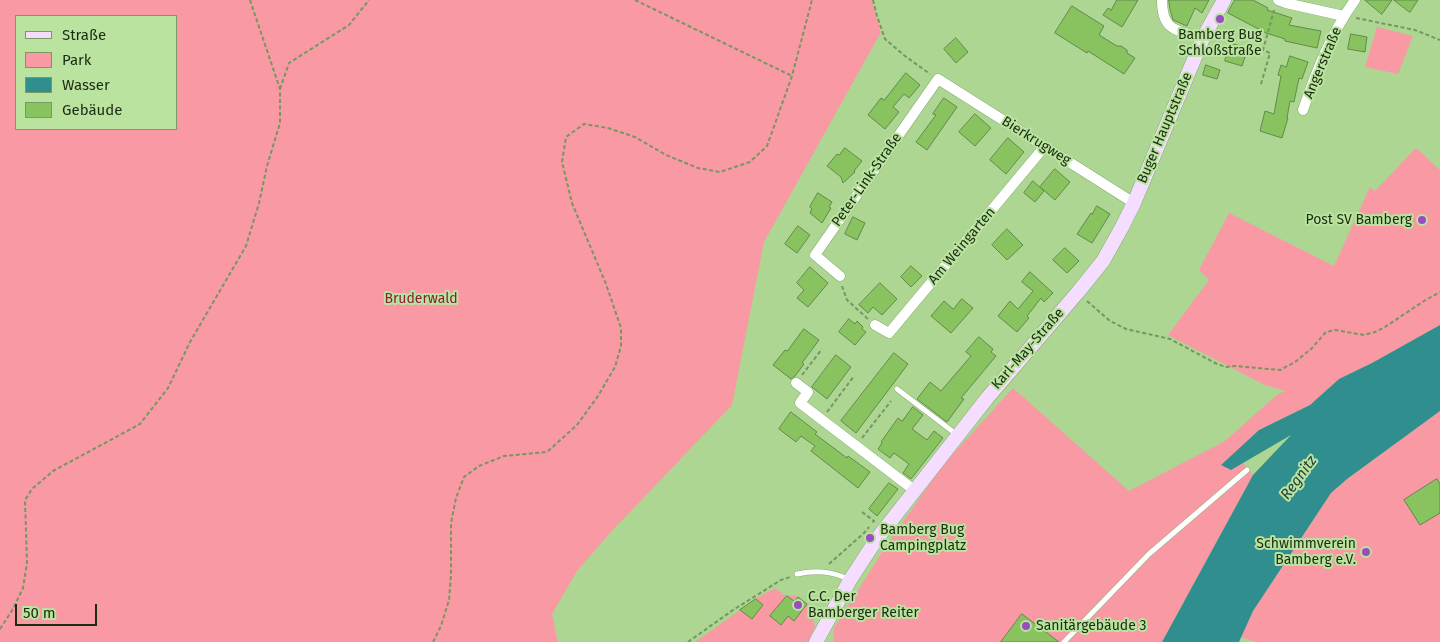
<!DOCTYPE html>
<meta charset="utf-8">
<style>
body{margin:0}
#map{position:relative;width:1440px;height:642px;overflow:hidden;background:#acd692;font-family:"Fira Sans",sans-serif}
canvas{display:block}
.legend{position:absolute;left:15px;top:15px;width:162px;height:115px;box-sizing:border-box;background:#b9e39f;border:1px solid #7a9966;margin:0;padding:6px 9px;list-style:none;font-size:15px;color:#1c2b11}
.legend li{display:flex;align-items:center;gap:10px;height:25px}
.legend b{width:25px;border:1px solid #7a9966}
.scale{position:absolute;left:15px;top:604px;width:82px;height:22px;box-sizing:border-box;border:2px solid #1c2b11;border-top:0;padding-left:6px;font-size:15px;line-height:18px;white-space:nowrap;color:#1c2b11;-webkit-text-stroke:4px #b9e39f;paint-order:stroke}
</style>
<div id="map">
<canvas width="1440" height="642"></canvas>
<ul class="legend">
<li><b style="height:6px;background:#f4ddff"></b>Straße</li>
<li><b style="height:14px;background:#f999a3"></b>Park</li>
<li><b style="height:14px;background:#308f8e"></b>Wasser</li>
<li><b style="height:14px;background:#88c35f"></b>Gebäude</li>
</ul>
<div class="scale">50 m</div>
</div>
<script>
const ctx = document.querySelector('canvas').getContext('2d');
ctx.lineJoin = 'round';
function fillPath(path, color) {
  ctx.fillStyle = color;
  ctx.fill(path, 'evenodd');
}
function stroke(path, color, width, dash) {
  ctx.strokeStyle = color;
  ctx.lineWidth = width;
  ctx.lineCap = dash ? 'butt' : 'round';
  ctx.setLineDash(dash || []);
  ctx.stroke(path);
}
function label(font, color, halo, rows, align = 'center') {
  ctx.font = font + ' "Fira Sans",sans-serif';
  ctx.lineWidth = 4;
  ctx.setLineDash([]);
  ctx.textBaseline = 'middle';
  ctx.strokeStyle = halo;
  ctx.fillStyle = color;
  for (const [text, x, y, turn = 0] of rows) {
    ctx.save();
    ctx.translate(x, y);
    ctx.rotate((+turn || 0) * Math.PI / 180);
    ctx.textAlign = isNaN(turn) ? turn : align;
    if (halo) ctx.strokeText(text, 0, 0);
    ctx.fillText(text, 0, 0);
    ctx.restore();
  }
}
fillPath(new Path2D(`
 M0 0H872L881 32 764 242 732 405 609 534 577 571 552 614 557 638V642H0ZM16 16H176V129H16Z
 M1377 27 1413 36 1398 74 1365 67Z
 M1416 148 1440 170V325L1372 363 1339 379 1310 405 1259 430 1235 453 1253 475 1162 642H833L834 628 886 546 943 465 1013 388 1129 491 1225 441 1278 394 1286 391 1265 385 1168 335 1209 280 1199 270 1229 213 1334 266 1370 187 1375 191Z
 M1440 411V642H1256L1241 637 1253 611 1331 493 1347 479Z
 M775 588 784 595 797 596 810 606 815 626 808 642H695L760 596Z`), '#f999a3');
fillPath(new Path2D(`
 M1440 325V411L1347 479 1331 493 1253 611 1239 642H1162L1253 475 1291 435 1231 470 1221 465 1259 430 1310 405 1339 379 1372 363Z`), '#308f8e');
const building = new Path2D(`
 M1117 0H1138L1122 27 1103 15 1108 8 1111 10Z
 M1169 0H1209L1202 13 1195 8 1187 26 1173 20 1170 9Z
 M1235 0H1253L1268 8 1267 10 1292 18 1289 25 1321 31 1317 48 1285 41V39L1266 33 1228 13Z
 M1365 0H1392L1382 14Z
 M1394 0H1418L1410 12Z
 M1072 6 1104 26 1099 35 1117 46H1121L1127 50V53L1135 58 1124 74 1088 51 1087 53 1055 33Z
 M1351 34 1367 37 1365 52 1348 49Z
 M956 38 968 52 956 63 944 49Z
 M1230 43 1248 48 1242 66 1225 61Z
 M1290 56 1308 62 1302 79 1299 78 1294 102 1290 101 1287 118H1288L1282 138 1260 131 1265 111 1274 114 1281 76 1278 75 1281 65 1286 67Z
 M1206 65 1220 70 1217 79 1203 75Z
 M906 73 920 85 909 98 904 94 893 107 899 112 885 129 868 115 881 98 884 100Z
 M944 98 957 107 927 150 916 142 936 115 933 114Z
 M975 114 991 128 975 146 959 132Z
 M1008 138 1024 152 1006 174 990 160Z
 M845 148 862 161 854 171 855 172 843 183 841 177 827 166 837 154 839 155Z
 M1055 169 1070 182 1055 200 1040 187Z
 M1033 181 1044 191 1035 202 1024 193Z
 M818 193 832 202 829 207 831 208 822 223 810 213 812 209 810 207Z
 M1097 206 1110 214 1092 243 1077 234 1091 213 1092 214Z
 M853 217 865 223 857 240 845 234Z
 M798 226 810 235 797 253 785 244Z
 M1007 229 1023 245 1007 260 992 245Z
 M1065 248 1079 261 1067 273 1053 260Z
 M911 266 922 276 911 287 901 277Z
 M810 267 828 283 808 307 797 298 804 290 797 283Z
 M1030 272 1053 293 1044 302 1041 298 1027 316 1029 318 1017 332 998 316 1010 301 1018 309 1033 291 1022 282Z
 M880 283 897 299 882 315 873 307 868 313 859 305Z
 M962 299 973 308 951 333 931 316 944 301 953 309Z
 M849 319 855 324 857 321 863 327 862 329 866 332 855 345 839 332Z
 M804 329 819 340 802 363 804 364 795 376 791 379 773 365 785 350 787 351Z
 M979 337 993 349 991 352 996 356 961 398 964 399 947 422 917 399 930 382 941 391 971 356 966 352Z
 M894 353 908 364 856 433 841 421Z
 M836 355 851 367 827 399 812 387Z
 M913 407 923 415 912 429 927 440 934 431 943 438 911 479 903 473 909 464 894 453 890 458 878 449 882 443 881 442 898 418 902 421Z
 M791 412 817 432 815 434 847 458 848 456 870 472 858 488 811 451 815 446 801 436 796 442 779 429Z
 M1437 479 1440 484V513L1420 525 1404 500Z
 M889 483 898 489 877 516 869 509Z
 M787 596 794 601 798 597 807 604 794 621 788 616 781 625 770 616Z
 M756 599 763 605 752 619 740 610Z
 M1022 614 1059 642H1001Z`);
fillPath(building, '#88c35f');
stroke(building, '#628949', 1);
const lane = new Path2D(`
 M897 389 956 434
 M797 574C816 570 832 571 850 580
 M1064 642 1149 554 1247 470`);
const street = new Path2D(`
 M1162 0C1162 32 1177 30 1203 38
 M1278 0 1286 3 1344 16
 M1303 110C1316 72 1331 33 1355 0
 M840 276 815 255 938 79 1134 203
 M875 325 889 333 1045 146
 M796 383 808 392 800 403 914 490`);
const secondary = new Path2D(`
 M816 642 850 580 876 540 988 397 1078 292 1103 261 1122 227 1134 203 1203 38 1224 0`);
stroke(lane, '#86ae6c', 6);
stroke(street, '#86ae6c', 11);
stroke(secondary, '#86ae6c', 15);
stroke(new Path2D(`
 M635 0 792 76
 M873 0 877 16 885 39 905 56 930 74
 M1356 18 1415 30 1440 40
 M1261 84 1270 53 1263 50 1274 10
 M280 89 289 63 349 25 369 0
 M842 286 847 300 868 319
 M1087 301 1110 321 1126 329 1170 339 1217 364 1226 367 1235 366 1280 370 1295 362 1311 349 1326 332 1335 330 1364 335 1375 332 1385 327 1424 301 1440 292
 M802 375 822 349
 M827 412 854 376
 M862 438 891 401
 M862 512 874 521 872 523
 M829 564 864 533 869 527
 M0 629 13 609 23 588 27 563 25 500 32 489 53 471 140 424 168 388 190 342 246 246 259 203 267 166 280 123V89L250 0
 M433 642 441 626 449 600 451 575V523L456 498 464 477 479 466 504 456 547 452 577 425 598 396 615 367 621 346V328L606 284 572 203 562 162 566 137 584 124 608 128 635 137 666 155 698 168 720 172 750 162 767 146 792 76 812 0
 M688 642 733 610 781 580 790 577`), '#769662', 2, [4, 2.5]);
stroke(lane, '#fff', 5);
stroke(street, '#fff', 10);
stroke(secondary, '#f4ddff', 14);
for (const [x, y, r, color] of [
 [1220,19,5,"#9a4dbe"],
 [1422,220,5,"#9a4dbe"],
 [870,538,5,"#9a4dbe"],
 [1366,552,5,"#9a4dbe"],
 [798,605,5,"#9a4dbe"],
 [1026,626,5,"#9a4dbe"]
]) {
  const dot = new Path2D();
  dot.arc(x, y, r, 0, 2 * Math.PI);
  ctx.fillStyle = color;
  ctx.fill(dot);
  stroke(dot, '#b9e39f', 2);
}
label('14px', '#1c2b11', '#b9e39f', [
 ["Bamberg Bug",1220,35,"center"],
 ["Schloßstraße",1220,51,"center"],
 ["Post SV Bamberg",1412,220,"right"],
 ["Bamberg Bug",880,530],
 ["Campingplatz",880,546],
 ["Schwimmverein",1356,544,"right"],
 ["Bamberg e.V.",1356,560,"right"],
 ["C.C. Der",808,597],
 ["Bamberger Reiter",808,613],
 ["Sanitärgebäude 3",1036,626]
], 'left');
label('14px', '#1c2b11', '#b9e39f', [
 ["Angerstraße",1323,63,-67],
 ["Buger Hauptstraße",1165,128,-67],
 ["Bierkrugweg",1036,141,32],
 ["Peter-Link-Straße",867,180,-55],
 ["Am Weingarten",962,246,-50],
 ["Karl-May-Straße",1028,349,-49]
]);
label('14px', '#881f35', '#b9e39f', [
 ["Bruderwald",421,299]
]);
label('italic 15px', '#23403f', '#b9e39f', [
 ["Regnitz",1299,478,-54]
]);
</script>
